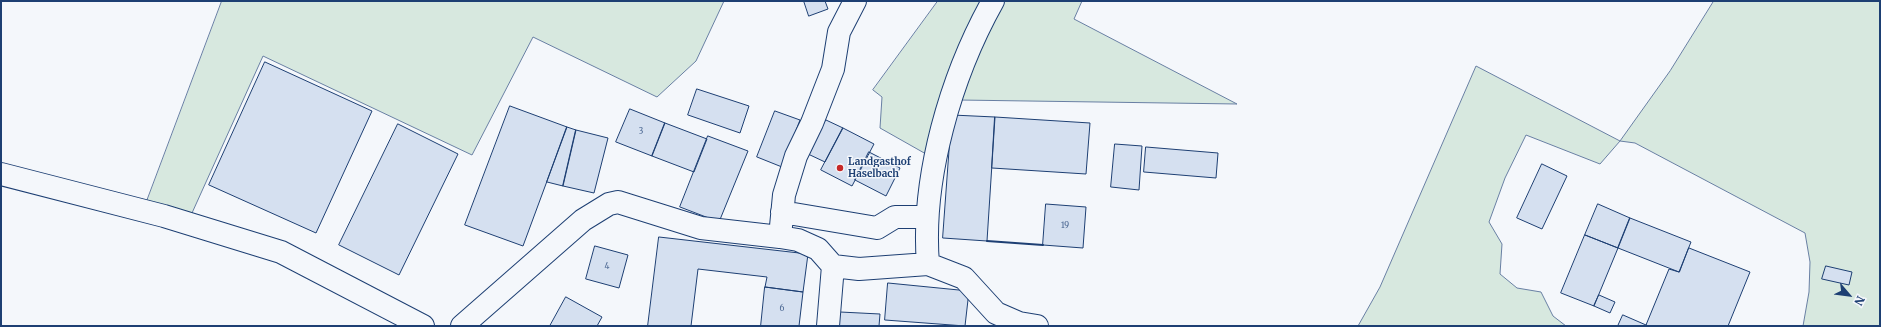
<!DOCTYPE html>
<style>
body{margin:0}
#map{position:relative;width:1881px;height:327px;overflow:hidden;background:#f4f7fb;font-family:Merriweather,serif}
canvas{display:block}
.frame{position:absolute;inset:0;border:2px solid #1d3f73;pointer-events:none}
.north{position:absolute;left:1829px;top:275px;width:40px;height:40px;-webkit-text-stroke:3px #f4f7fb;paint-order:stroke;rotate:118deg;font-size:11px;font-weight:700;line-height:16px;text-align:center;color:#1d3f73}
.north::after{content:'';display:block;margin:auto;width:14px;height:18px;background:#1d3f73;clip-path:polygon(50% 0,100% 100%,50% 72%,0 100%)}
</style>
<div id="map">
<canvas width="1881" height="327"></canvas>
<div class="frame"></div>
<div class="north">N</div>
</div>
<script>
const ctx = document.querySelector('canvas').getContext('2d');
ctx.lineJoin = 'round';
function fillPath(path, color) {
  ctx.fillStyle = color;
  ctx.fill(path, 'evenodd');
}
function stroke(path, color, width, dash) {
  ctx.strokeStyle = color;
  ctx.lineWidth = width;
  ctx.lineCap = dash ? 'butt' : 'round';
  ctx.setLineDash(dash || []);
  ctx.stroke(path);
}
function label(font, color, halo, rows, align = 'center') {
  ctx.font = font + ' Merriweather,serif';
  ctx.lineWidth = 3;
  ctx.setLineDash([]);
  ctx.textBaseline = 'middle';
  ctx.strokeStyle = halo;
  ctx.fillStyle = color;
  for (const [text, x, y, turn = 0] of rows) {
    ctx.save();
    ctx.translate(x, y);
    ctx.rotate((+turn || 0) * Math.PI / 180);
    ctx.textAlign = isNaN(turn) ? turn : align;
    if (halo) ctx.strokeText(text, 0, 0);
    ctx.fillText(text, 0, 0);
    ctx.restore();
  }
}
const green = new Path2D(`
 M222 1H724L696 61 657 97 533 37 472 155 263 56 192 213 147 201Z
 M938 1H986L926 154 880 128 882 97 873 90Z
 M1001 1H1082L1074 19 1237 104 958 100Z
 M1714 1H1880V326H1803L1809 292 1810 262 1805 233 1635 143 1620 141 1600 164 1526 135 1505 178 1489 222 1502 244 1500 274 1517 288 1541 292 1553 316 1566 326H1358L1380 287 1476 66 1620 141 1670 71Z`);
fillPath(green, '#d7e8df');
stroke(green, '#687fa3', 1);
const building = new Path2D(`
 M804 1H825L828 9 809 16Z
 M265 62 372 111 316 233 209 185Z
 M697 89 749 106 740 133 688 115Z
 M510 106 567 127 523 246 465 225Z
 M630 109 665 123 652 156 616 142Z
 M775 111 800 120 782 167 757 157Z
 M952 115 995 117 987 241 943 238Z
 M995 117 1090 123 1086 174 992 168Z
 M826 120 843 128 825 162 808 154Z
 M665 123 707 139 694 172 652 156Z
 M398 124 458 154 399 275 339 245Z
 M567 127 576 130 563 186 547 182Z
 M843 128 874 144 852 186 821 170Z
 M576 130 608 138 594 193 563 186Z
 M708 136 748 151 719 222 680 207Z
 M1115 144 1142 146 1139 190 1111 187Z
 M1146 147 1218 153 1216 178 1144 172Z
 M869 152 900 168 886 196 855 180Z
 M1542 164 1567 176 1542 229 1517 218Z
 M1046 204 1086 207 1083 248 1043 245Z
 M1598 204 1630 218 1618 248 1585 235Z
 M1630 218 1691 242 1679 272 1618 248Z
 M1585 235 1618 248 1594 306 1561 293Z
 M659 237 808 254 803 292 765 287 767 277 698 269 691 326H648Z
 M595 246 628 255 619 288 586 279Z
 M1689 248 1750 272 1728 326H1649L1646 325 1669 269 1679 272Z
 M1826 266 1852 272 1849 285 1822 279Z
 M888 283 969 291 965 326 885 320Z
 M765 287 803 292 799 326H761Z
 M1599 295 1615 302 1610 313 1594 306Z
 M566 297 602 317 597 326H550Z
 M840 312 880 314 879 326H839Z
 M1623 315 1646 325 1649 326H1618Z`);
fillPath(building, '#d5e0f0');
stroke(building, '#1d3f73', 1);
const minor = new Path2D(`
 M1 174 164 216 281 252 423 326
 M782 212 877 228 895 217H927
 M780 237 784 195 796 156 812 123 833 69 839 32 855 1
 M928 264C921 178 951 76 993 1
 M833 266 859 269 928 264 964 278 996 313 1019 323 1037 326
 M462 326 583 220 609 204 618 202 701 228 780 237 798 240 818 249 833 266 828 326`);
stroke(minor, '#1d3f73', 24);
stroke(minor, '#f4f7fb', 22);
stroke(new Path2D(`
 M987 241 1043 245`), '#1d3f73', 2);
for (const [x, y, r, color] of [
 [840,168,4,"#c62828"]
]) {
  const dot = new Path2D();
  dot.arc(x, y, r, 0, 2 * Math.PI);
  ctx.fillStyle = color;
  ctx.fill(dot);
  stroke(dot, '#f4f7fb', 1.5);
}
label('8px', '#4b6792', null, [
 ["3",641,132],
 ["19",1065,226],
 ["4",607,267],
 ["6",782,309]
]);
label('bold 10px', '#1d3f73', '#f4f7fb', [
 ["Landgasthof",848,162],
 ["Haselbach",848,174]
], 'left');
</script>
